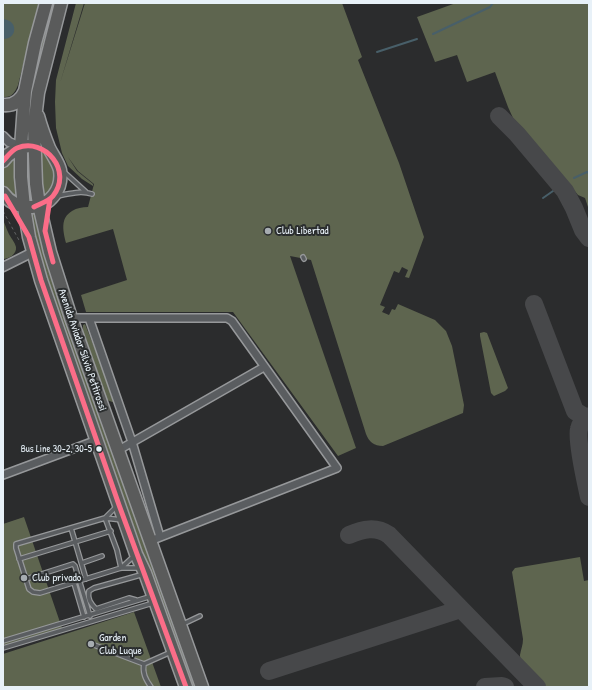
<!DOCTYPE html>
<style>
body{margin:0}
#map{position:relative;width:592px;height:690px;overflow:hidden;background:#2b2c2d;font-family:"Patrick Hand",sans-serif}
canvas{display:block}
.frame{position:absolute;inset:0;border:4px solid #e8f1f8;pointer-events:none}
</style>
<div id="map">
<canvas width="592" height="690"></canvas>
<div class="frame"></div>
</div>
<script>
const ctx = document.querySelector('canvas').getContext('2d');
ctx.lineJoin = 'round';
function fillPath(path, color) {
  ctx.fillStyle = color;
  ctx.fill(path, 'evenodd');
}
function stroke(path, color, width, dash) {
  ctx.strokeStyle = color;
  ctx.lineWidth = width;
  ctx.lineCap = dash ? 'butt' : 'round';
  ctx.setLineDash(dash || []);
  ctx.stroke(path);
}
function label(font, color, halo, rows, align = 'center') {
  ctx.font = font + ' "Patrick Hand",sans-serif';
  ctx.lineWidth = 4;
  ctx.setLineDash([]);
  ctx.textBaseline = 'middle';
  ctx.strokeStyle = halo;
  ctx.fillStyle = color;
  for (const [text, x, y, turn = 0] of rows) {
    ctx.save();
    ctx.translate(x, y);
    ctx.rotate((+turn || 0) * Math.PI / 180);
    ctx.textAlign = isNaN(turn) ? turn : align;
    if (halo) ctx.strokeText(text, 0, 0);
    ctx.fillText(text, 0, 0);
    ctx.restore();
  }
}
fillPath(new Path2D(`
 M3 3H39L18 85C15 92 12 98 3 97Z
 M52 3H56L32 142 25 143 31 77Z
 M76 3H84L60 83 85 3H342L362 57 358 60 399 163 424 237 409 278 405 277 408 270 402 267 399 273 394 271 380 305 385 307 382 312 389 315 392 309 395 310 398 304 435 320 446 331 452 346 464 405 463 413 383 446C374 446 369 442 366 434L311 260 290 256 356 448 338 456 233 312H86L81 295 127 280 113 229 66 243C63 231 60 218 72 211 77 208 82 207 88 207L94 184 78 171 68 157 77 171 93 184V186L82 179 68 166 62 153 56 128 55 102 56 80Z
 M456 3H589V210L585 198 578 195 513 118 508 107 495 72 467 82 457 55 435 62 417 17Z
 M40 151C52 156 60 176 54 187 51 192 46 196 43 200Z
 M17 152 20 202 5 190 3 186V169L5 164Z
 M34 210 198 687H190L101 437 38 253 30 211Z
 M3 220C5 224 6 228 8 232 10 237 15 242 16 247 17 254 9 259 3 259Z
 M85 324 104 372 115 403 107 400 83 333V325Z
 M484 332 487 333 508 388 505 391 494 396 491 393 480 336V333Z
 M24 517 63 631 3 650V524Z
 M580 557 584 581 589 580V687H541C533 678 520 668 520 655 521 649 523 645 523 639L512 572 515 568Z
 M134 612 161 687H3V654Z`), '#5e654f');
fillPath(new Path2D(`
 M3 19C18 20 18 39 3 39Z`), '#485f69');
stroke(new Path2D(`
 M433 34 490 7 493 3
 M377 52 417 39
 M574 178 587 172 589 173
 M543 198 553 191`), '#485f69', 2);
stroke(new Path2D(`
 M499 116 517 134 565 191 574 208 583 230 589 238
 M534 304 575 411 583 416 589 417
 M589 418C584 420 580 424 579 429 576 441 586 483 589 497
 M349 535C363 529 376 526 389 535L537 687
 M269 671 461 609
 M485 687 502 686 505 687`), '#47484a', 18);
const service = new Path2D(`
 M63 171 86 192
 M57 196C69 194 80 190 92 194
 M303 257 304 259
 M105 518 117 550 121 568
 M105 518 117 506
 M122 520 105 518 16 544V548L29 589 33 592 40 593 121 568H140
 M71 528 86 579
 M19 559 111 531
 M82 563 102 556
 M121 568 135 555
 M26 579 73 564 75 566 90 616
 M74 583 84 617
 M136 600 129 598 96 609C91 604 87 599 89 591L94 588 144 574
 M181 625 200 616
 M3 641 152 596
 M94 645 144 664
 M3 648 153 603
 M151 687C146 680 142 673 144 664L171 652`);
const minor = new Path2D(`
 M71 318H227L232 321 337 468 150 541
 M89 318 132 442 160 537
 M117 451 264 367
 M3 475 97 440`);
const tertiary = new Path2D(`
 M3 136 9 142 21 147
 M3 267 33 252`);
const motorway = new Path2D(`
 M46 3 35 43 25 91 21 147V177L24 207 29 237 41 280 136 554 145 573 186 687
 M61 3 38 93 34 127 36 184 39 205 50 252 71 318 202 687
 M3 105C14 106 21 100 25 91
 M3 161C9 152 17 148 28 146
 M3 193C9 202 20 208 32 207 50 206 63 189 60 170 58 162 53 156 49 148 45 138 41 127 38 116`);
stroke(service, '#96989a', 6);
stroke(minor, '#96989a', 10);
stroke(tertiary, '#96989a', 11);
stroke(motorway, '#96989a', 15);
stroke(new Path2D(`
 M3 211 20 242`), '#636566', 1, [3, 3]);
stroke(service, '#5a5d60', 3.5);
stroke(minor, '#5a5d60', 7);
stroke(tertiary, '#5a5d60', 8);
stroke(motorway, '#5a5b5b', 12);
stroke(new Path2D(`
 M3 161C7 157 12 150 17 148 45 137 73 171 53 196 49 201 40 204 34 207
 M5 196 29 237 41 280 119 505 186 687
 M50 199 45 231 53 262`), '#fb6d88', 5);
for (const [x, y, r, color] of [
 [268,231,4,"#a6acb1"],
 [99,449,3.5,"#e8f1f8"],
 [24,578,4,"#a6acb1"],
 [91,644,4,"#a6acb1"]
]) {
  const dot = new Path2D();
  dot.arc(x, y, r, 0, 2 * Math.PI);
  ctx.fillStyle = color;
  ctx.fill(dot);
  stroke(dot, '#2a2d2e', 1.5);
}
label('10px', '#e8f1f8', '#2a2d2e', [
 ["Bus Line 30-2, 30-5",92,449]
], 'right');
label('11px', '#e8f1f8', '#2a2d2e', [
 ["Club Libertad",276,231],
 ["Club privado",32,578],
 ["Garden",99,638],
 ["Club Luque",99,651]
], 'left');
label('11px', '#e8f1f8', '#2a2d2e', [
 ["Avenida Aviador Silvio Pettirossi",82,350,71]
]);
</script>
